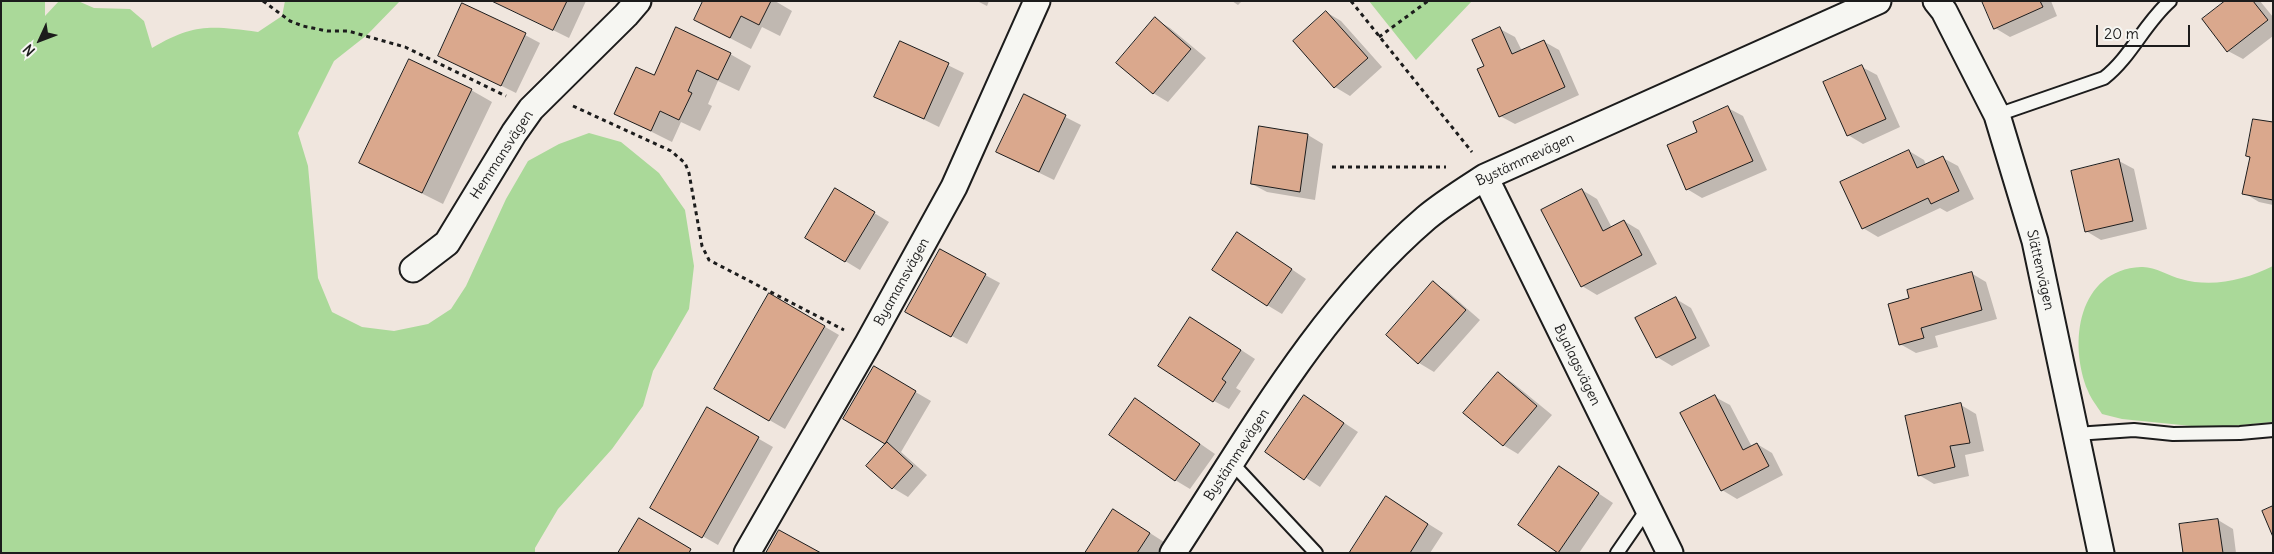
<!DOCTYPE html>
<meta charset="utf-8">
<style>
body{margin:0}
#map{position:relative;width:2274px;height:554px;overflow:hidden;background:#f0e6de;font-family:Delius,sans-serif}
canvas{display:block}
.frame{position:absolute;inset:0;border:2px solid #1c1c1c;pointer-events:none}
.north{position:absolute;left:15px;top:15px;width:50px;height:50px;-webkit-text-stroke:4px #f6f6f2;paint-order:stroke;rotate:227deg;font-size:14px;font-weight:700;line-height:20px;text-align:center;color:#1c1c1c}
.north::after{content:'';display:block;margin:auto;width:18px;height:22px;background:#1c1c1c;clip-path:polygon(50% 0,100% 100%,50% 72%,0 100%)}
.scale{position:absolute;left:2096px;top:25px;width:94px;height:22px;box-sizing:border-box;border:2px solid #1c1c1c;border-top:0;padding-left:6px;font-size:15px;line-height:18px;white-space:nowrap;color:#1c1c1c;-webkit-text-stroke:4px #f6f6f2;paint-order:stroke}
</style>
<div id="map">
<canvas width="2274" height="554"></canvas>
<div class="frame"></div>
<div class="north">N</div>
<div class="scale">20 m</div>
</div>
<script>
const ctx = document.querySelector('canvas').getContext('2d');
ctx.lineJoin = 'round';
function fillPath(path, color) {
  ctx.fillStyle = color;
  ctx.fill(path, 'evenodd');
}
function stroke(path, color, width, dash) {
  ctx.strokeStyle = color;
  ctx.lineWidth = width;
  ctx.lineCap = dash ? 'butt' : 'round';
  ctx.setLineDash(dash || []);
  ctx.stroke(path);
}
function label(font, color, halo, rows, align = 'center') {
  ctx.font = font + ' Delius,sans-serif';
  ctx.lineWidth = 4;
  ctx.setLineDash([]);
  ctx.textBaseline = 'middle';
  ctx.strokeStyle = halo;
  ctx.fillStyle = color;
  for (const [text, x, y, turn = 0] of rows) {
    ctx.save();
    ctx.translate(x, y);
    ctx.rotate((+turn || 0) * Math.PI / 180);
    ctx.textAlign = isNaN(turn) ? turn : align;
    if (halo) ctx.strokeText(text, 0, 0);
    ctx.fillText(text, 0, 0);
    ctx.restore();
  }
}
fillPath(new Path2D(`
 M1 1H45V16L59 1H78L94 8 130 9 144 21 152 48C195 23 211 26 258 32L282 16 285 1H400L367 35 334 61 298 133 308 166 318 278 332 312 362 327 394 331 428 324 451 309 466 286 506 199 528 161 559 144 589 133 621 142 659 173 685 210 694 266 689 309 653 371 643 406 612 449 558 509 535 548V553H1Z
 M1369 1H1472L1416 60Z
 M2273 266V422L2211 428 2122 419 2102 414C2097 406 2091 399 2088 391 2068 343 2078 270 2141 267 2154 266 2169 276 2181 279 2212 288 2245 280 2273 266Z`), '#aad999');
fillPath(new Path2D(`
 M494 1H586L569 38Z
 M704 1H775L792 11 780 36 762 27 751 49 695 20Z
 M977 1H989L987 6Z
 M1232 1H1242L1238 5Z
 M1983 1H2051L2057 16 2010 37 1995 28Z
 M2227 1H2260L2273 17V36L2243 59 2228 51Z
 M1326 12 1341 21 1382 67 1350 96 1335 87Z
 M1155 19 1170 28 1206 58 1168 102 1153 93Z
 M1500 29 1515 37 1522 51 1543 41 1559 50 1579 95 1515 124 1500 116 1486 66Z
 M525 35 540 43 516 93 439 55Z
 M900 42 964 73 939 127 876 96Z
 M730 54 751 66 739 91 718 81 708 104 712 106 700 131 681 122 672 142 616 114 654 76Z
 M1862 67 1877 75 1900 127 1863 144 1848 135Z
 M471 90 492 102 443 204 361 163Z
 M1024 96 1081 125 1054 180 1013 160Z
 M1728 108 1743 116 1767 170 1702 198 1687 189 1699 133Z
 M2273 124V205L2259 202 2244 193 2251 158 2247 156Z
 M1308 135 1323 144 1315 200 1267 192 1252 184Z
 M1909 151 1924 160 1926 165 1943 158 1958 166 1974 199 1947 212 1940 208 1878 237 1863 228Z
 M2119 161 2134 169 2147 229 2101 240 2086 231Z
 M836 190 889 222 860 270 807 238Z
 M1582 190 1597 199 1612 228 1624 221 1639 230 1657 264 1597 295 1582 286Z
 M1253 243 1306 279 1282 314 1267 305Z
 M1971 273 1986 282 1997 319 1935 336 1938 347 1916 353 1900 344 1911 299Z
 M985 275 1000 283 967 344 922 320Z
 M1434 283 1448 292 1480 320 1434 372 1419 363 1387 335Z
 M770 295 839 335 785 429 715 389Z
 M1676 299 1691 308 1710 346 1672 366 1657 357Z
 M1206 327 1255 359 1236 388 1241 391 1229 409 1214 401Z
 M874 368 931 401 901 452 927 475 908 497 893 488 888 444 845 419Z
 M1498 374 1513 383 1552 415 1518 454 1503 445Z
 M1305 397 1358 432 1320 487 1267 452Z
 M1715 397 1730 405 1752 447 1757 444 1772 453 1783 475 1737 499 1722 490Z
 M1961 405 1976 414 1984 451 1965 455 1969 476 1934 484 1919 475Z
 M707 409 773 447 718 545 652 507Z
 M1150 409 1215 454 1190 489 1175 480Z
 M1559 467 1613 503 1579 553H1560L1520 525Z
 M1401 507 1443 533 1430 553H1354Z
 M1128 519 1164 542 1158 553H1086Z
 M2218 520 2233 529 2236 553H2184Z`), '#0003');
const building = new Path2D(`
 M492 1H567L553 30Z
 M703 1H771L759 25 741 16 730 38 694 20Z
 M1982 1H2040L2043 7 1994 29Z
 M2225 1H2253L2268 20 2227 52 2202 19Z
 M462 3 526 33 501 86 438 56Z
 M1326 11 1368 58 1334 88 1293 41Z
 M1155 17 1191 49 1153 94 1116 63Z
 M676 27 731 53 718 80 697 70 688 91 692 93 679 120 660 111 651 131 614 114 636 67 654 75Z
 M1500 27 1512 54 1544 40 1565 87 1499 117 1477 69 1484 66 1472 40Z
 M900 41 949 63 924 119 874 97Z
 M409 59 472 89 422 193 359 163Z
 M1862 65 1886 119 1847 136 1823 82Z
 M1024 94 1066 115 1039 172 996 152Z
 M1728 106 1753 161 1686 190 1667 145 1697 132 1693 122Z
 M2253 119 2273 122V200L2242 194 2250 157 2246 156Z
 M1259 126 1308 134 1300 192 1251 184Z
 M1909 150 1917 168 1943 156 1959 191 1931 204 1928 198 1862 229 1840 182Z
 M2119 159 2133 221 2085 232 2071 171Z
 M835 188 875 212 845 262 805 238Z
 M1582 189 1603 231 1624 220 1642 255 1581 287 1541 210Z
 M1237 232 1292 269 1267 306 1212 270Z
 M940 249 986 274 951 337 905 312Z
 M1972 272 1982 310 1921 328 1924 338 1899 345 1888 304 1909 298 1907 290Z
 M1433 281 1466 310 1418 364 1386 335Z
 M769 293 825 326 769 421 714 389Z
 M1676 297 1696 338 1656 358 1635 318Z
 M1190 317 1241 350 1222 379 1226 382 1213 402 1158 366Z
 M874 366 916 391 885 444 843 419Z
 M1498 372 1537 406 1503 446 1463 413Z
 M1304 395 1344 423 1304 480 1265 452Z
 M1715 395 1743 450 1757 443 1769 466 1721 491 1680 413Z
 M1135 398 1200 444 1175 481 1109 435Z
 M1961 403 1970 443 1950 446 1955 467 1918 476 1905 416Z
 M707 407 759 437 702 538 650 508Z
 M887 442 913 466 892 489 866 466Z
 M1559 466 1599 493 1558 553 1518 525Z
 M1386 496 1428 524 1410 553H1352L1350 552Z
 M2273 506V537L2262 511Z
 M1113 509 1150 533 1137 553H1085Z
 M639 518 691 549 689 553H618Z
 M2218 519 2223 553H2183L2179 524Z
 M779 530 821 553H766Z`);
fillPath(building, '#daa88d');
stroke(building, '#1c1c1c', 1);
const lane = new Path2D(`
 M1997 115 2104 78C2131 57 2144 24 2170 1
 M2076 434 2134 430 2173 434 2240 433 2273 430
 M1232 463 1316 553
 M1617 553 1648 508`);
const street = new Path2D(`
 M1936 1 1944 11 1997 115 2035 241 2101 553
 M1485 177 1670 553
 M413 269 447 243 514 133 531 109 626 15 638 1
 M747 553 868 343 954 187 1037 1
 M1173 553C1249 437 1319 310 1426 218 1444 203 1465 190 1485 177L1878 1`);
stroke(lane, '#1c1c1c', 16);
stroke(street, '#1c1c1c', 29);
stroke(new Path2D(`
 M263 1 290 21 303 26 327 31H348L405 47 506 96
 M1351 1 1472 152
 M1379 37 1428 1
 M573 106 671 151 685 163 689 173 702 246 709 260 844 330
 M1332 167H1446`), '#1c1c1c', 3, [4, 4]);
stroke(lane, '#f6f6f2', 12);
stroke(street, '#f6f6f2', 25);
label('14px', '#1c1c1c', '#f6f6f2', [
 ["Hemmansvägen",502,155,-57],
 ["Bystämmevägen",1525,160,-25],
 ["Slättenvägen",2040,270,77],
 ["Byamansvägen",902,282,-61],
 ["Byalagsvägen",1577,365,64],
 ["Bystämmevägen",1237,455,-57]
]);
</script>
